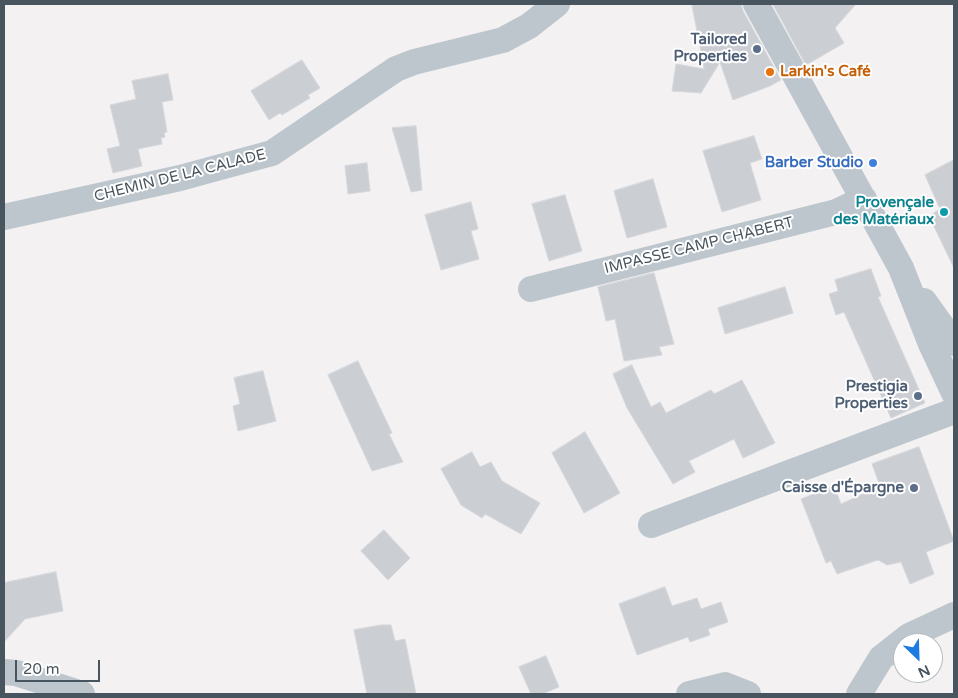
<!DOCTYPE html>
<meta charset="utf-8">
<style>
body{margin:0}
#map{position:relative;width:958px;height:698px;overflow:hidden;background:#f3f1f1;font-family:"Varela Round",sans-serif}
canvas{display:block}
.frame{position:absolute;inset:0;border:5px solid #49555e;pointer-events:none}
.north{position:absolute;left:893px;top:633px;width:50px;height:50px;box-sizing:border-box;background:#fff;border:1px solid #b6bbbf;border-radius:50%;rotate:156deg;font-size:14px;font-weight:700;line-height:20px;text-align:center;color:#49555e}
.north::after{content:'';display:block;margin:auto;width:18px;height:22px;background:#1d7ce2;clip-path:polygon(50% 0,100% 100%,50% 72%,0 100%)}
.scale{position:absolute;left:15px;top:660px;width:85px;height:22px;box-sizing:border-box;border:2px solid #49555e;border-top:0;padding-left:6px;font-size:15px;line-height:18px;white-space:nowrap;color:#49555e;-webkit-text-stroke:4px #fff;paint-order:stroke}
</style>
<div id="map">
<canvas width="958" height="698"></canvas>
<div class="frame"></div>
<div class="north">N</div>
<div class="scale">20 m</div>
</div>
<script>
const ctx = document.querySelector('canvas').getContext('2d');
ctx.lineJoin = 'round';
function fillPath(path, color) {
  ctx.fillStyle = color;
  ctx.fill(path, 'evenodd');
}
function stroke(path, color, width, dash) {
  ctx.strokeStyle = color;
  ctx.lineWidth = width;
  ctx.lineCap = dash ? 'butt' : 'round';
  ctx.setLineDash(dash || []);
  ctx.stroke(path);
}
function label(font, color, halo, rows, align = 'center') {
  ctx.font = font + ' "Varela Round",sans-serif';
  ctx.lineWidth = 4;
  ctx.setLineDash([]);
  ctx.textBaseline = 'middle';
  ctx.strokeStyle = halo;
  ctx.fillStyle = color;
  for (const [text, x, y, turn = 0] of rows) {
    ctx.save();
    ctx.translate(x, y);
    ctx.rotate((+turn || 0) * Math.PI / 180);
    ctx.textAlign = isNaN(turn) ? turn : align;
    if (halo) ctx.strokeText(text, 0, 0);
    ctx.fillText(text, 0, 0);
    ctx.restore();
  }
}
const building = new Path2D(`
 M692 4H741L743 11 781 80 770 86 733 100 720 62 701 93 672 91 676 64 704 69Z
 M773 4H856L835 28 844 43 806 65Z
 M302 60 320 88 308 95 310 98 282 115 280 113 269 120 251 91Z
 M168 74 173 100 162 102 167 132 164 133 165 137 161 138 162 144 138 149 142 166 113 173 107 149 120 146 110 105 136 99 132 81Z
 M416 126 422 190 411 192 392 128Z
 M754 136 762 159 750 163 761 200 722 212 703 151Z
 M954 160V268L929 216 940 209 925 175Z
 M367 163 370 191 348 194 345 166Z
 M653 179 667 227 627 238 614 191Z
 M565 195 582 251 549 261 532 204Z
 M471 202 478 229 471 231 479 259 441 270 425 215Z
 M871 269 881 296 878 297 925 403 891 418 844 312 836 315 829 294 838 291 835 280Z
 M654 273 674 344 659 347 662 355 624 361 615 319 606 321 598 287Z
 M785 287 793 313 725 334 718 308Z
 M358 361 392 433 389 434 403 462 372 471 328 375Z
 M632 365 651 407 660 402 666 413 711 390 714 394 742 380 775 443 743 458 734 439 689 461 695 472 673 484 627 408 613 374Z
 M263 371 276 421 238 431 233 406 240 404 234 378Z
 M585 432 620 493 584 513 552 453Z
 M919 447 954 541 926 552 934 574 910 584 901 562 887 565 878 560 837 574 831 561 826 563 801 499 834 486 841 504 880 486 872 464Z
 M472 452 480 467 491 462 502 481 540 503 521 534 485 514 482 518 461 505 441 469Z
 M384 530 410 558 388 580 361 551Z
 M56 572 63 611 25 619 4 642V583Z
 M665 587 672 606 697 598 701 609 721 602 728 622 708 629 710 635 690 642 688 637 637 655 619 604Z
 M381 625H391L395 641 405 639 416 694H367L354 630Z
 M546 656 559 687 542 694H531L519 667Z`);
fillPath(building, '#cbced3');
stroke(building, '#d5d7dc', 1);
stroke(new Path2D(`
 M756 4 901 268 931 344 954 393
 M4 217 180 178 272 153 396 69 414 62 503 40 529 26 557 4
 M531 289 836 212 864 199
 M924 301 954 343
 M651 525 954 411
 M4 672 16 673 82 694
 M689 694 725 685 748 694
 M859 694 881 658 909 636 954 615`), '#bdc6cd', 26);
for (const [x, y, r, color] of [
 [757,49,5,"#5c6f8a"],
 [770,72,5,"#e8710a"],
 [873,163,5,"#3f7fe0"],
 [944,212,5,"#0f9aa8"],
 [918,396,5,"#5c6f8a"],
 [914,488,5,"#5c6f8a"]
]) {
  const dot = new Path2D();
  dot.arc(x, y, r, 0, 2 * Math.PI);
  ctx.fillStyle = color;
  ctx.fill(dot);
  stroke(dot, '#fff', 2);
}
label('bold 15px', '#4e5e75', '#fff', [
 ["Tailored",747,40],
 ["Properties",747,57],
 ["Prestigia",908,387],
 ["Properties",908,404],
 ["Caisse d'Épargne",904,488]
], 'right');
label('bold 15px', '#c56008', '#fff', [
 ["Larkin's Café",780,72]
], 'left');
label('bold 15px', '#366cbe', '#fff', [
 ["Barber Studio",863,163]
], 'right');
label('15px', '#49555e', '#fff', [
 ["CHEMIN DE LA CALADE",180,176,-14],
 ["IMPASSE CAMP CHABERT",699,246,-14]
]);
label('bold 15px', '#0d838f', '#fff', [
 ["Provençale",934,203],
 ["des Matériaux",934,220]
], 'right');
</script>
